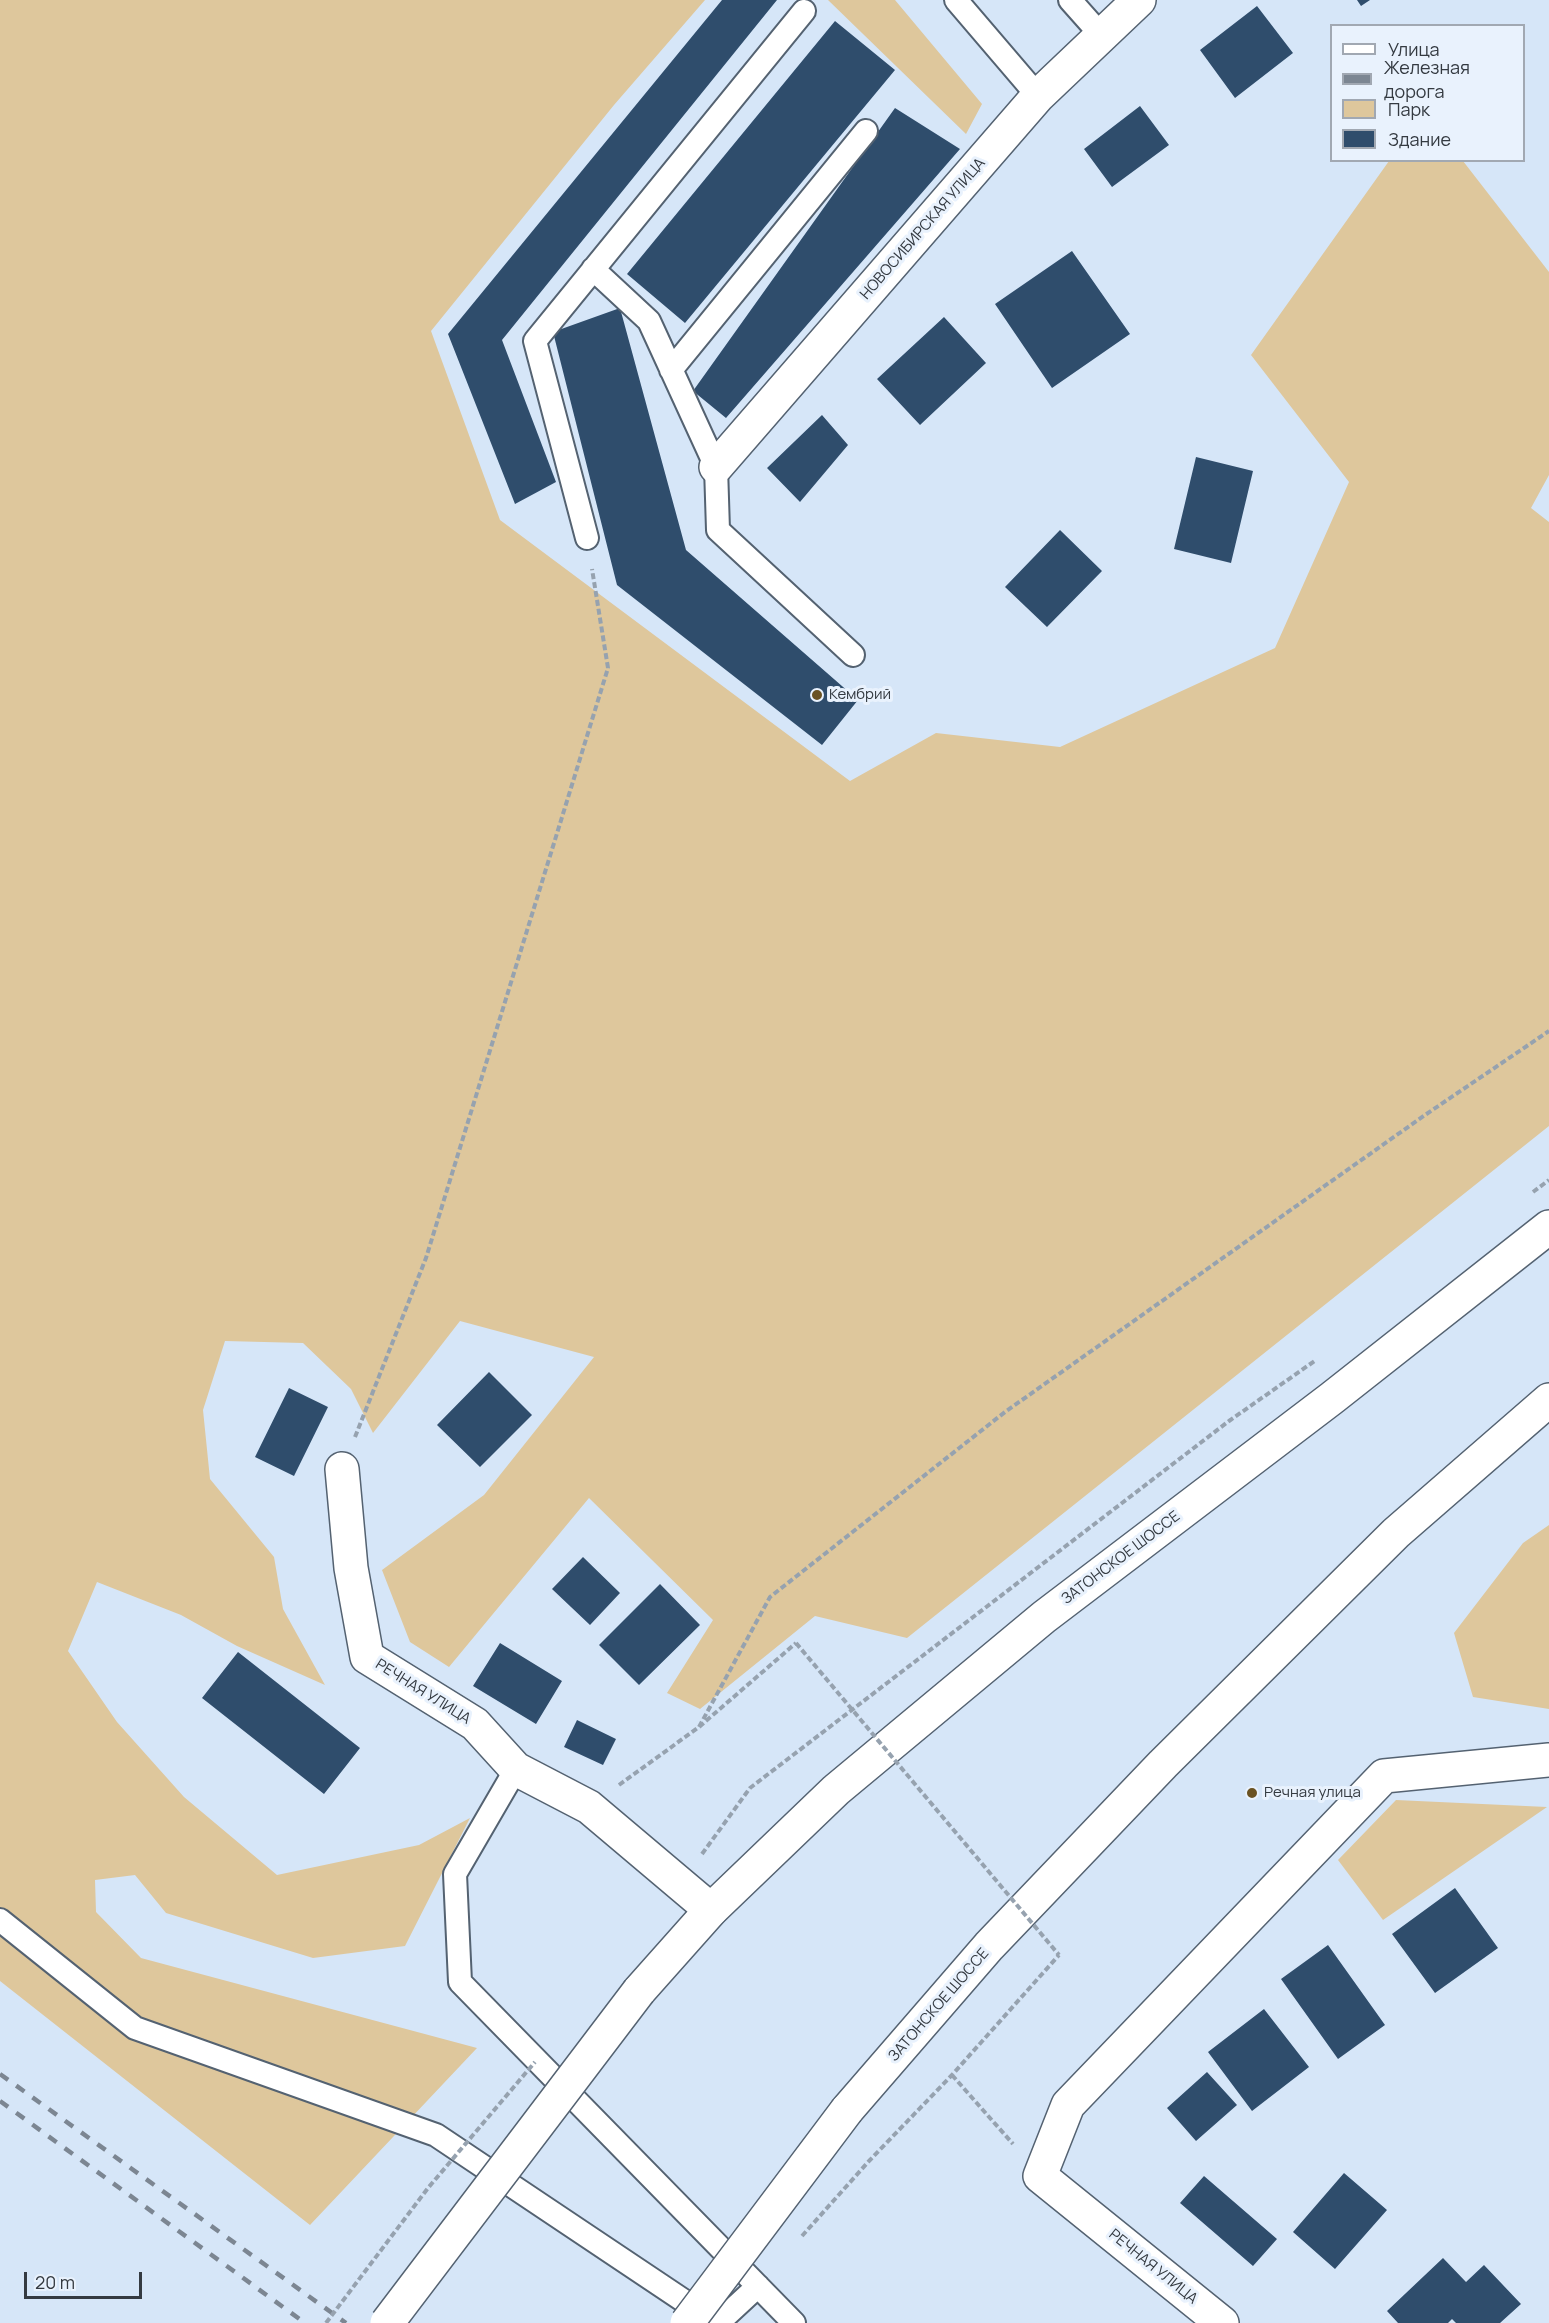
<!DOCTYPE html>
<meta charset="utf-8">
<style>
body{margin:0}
#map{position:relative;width:1549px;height:2323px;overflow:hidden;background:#d6e6f8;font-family:Manrope,sans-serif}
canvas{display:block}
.legend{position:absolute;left:1330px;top:24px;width:195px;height:138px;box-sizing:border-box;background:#e9f2fd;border:2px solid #a1a8b2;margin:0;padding:8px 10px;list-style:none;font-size:18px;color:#343a41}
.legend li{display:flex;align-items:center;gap:12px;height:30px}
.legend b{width:30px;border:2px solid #a1a8b2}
.scale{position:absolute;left:24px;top:2272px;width:118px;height:27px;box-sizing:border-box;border:3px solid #343a41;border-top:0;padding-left:8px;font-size:18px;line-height:21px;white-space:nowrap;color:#343a41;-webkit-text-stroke:4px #e9f2fd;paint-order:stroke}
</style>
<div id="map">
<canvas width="1549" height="2323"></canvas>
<ul class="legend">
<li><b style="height:8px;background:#fff"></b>Улица</li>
<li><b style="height:8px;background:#7c8692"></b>Железная дорога</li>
<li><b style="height:16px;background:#dec79c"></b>Парк</li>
<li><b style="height:16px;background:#2f4d6c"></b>Здание</li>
</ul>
<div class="scale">20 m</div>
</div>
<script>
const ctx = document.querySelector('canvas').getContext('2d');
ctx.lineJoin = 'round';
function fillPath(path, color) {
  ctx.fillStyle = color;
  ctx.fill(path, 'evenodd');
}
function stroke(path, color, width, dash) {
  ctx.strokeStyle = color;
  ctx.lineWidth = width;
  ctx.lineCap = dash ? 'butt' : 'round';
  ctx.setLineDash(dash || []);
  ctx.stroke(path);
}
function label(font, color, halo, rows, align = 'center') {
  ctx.font = font + ' Manrope,sans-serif';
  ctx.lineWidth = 6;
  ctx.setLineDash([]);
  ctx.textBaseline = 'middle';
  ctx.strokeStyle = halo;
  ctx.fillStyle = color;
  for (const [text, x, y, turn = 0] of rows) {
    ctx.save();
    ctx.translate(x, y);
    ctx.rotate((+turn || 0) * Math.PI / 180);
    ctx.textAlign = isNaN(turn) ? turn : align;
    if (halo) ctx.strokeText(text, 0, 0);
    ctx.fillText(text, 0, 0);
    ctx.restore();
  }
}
fillPath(new Path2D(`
 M0 0H705L614 105 431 331 500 520 850 781 936 733 1060 747 1275 648 1349 482 1251 355 1389 161H1463L1549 272V475L1531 508 1549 522V1126L907 1638 815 1616 700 1709 667 1693 713 1620 589 1498 449 1667 410 1642 382 1570 484 1495 594 1357 460 1321 373 1433 351 1389 303 1343 225 1341 203 1410 210 1479 274 1557 283 1609 325 1685 237 1646 181 1615 97 1582 68 1651 117 1722 184 1797 277 1875 419 1845 470 1818 405 1946 313 1958 166 1913 135 1875 95 1880 96 1912 141 1958 477 2048 310 2225 0 1981Z
 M828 0H895L982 104 966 134Z
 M1549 1525V1709L1473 1697 1454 1633 1523 1543Z
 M1396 1800 1547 1807 1383 1920 1338 1860Z`), '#dec79c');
fillPath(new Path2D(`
 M722 0H777L502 340 556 482 515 504 448 334Z
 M1357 0H1370L1361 6Z
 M1257 6 1293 53 1235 98 1200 50Z
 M835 21 895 70 685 323 627 274Z
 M1140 106 1169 145 1112 187 1084 149Z
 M895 108 960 149 726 418 693 391Z
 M1072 251 1130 334 1052 388 995 304Z
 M620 308 686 550 858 700 822 745 617 585 553 332Z
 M944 317 986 363 920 425 877 379Z
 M822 415 848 445 800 502 767 468Z
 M1196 457 1253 471 1231 563 1174 549Z
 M1060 530 1102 571 1047 627 1005 587Z
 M489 1372 532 1415 480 1467 437 1425Z
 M289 1388 328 1407 294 1476 255 1457Z
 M583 1557 620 1593 590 1625 552 1589Z
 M660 1584 700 1625 639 1685 599 1645Z
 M500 1643 562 1681 536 1724 473 1686Z
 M238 1652 360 1748 324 1794 202 1698Z
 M577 1720 616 1739 603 1765 564 1747Z
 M1455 1888 1498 1948 1435 1993 1392 1934Z
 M1328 1945 1385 2025 1338 2059 1281 1979Z
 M1264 2009 1309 2067 1252 2111 1208 2052Z
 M1207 2072 1237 2105 1196 2141 1167 2108Z
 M1344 2173 1387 2210 1335 2269 1293 2232Z
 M1204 2176 1277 2239 1253 2266 1180 2203Z
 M1443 2258 1466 2282 1484 2265 1521 2304 1500 2323H1456L1452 2319 1448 2323H1398L1387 2311Z`), '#2f4d6c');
const lane = new Path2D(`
 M956 0 1038 96
 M1070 0 1102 36
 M593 269 649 321 716 467 718 530 853 655
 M671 370 866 131
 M587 538 535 341 804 11
 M516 1769 455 1874 460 1982 794 2323
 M0 1920 135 2028 436 2135 717 2323
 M718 2323 758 2286`);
const street = new Path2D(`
 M716 467 1038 96 1139 0
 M342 1469 351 1568 367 1657 475 1724 516 1769 589 1807 711 1910
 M1222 2323 1040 2176 1068 2105 1384 1776 1549 1760`);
const primary = new Path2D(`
 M639 1991 711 1910 836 1790 1044 1617 1332 1398 1549 1227
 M847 2110 989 1946 1163 1764 1396 1533 1549 1400`);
stroke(lane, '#546271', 26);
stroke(street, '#546271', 36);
stroke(primary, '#546271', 36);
stroke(new Path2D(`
 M1533 1192 1549 1180
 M355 1437 426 1258 608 668 592 569
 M699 1727 770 1597 1005 1412 1425 1115 1549 1031
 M619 1785 699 1727 796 1643
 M702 1854 750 1788 1229 1421 1316 1360
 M952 2075 1013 2144
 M802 2236 869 2161 952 2075 1059 1955`), '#96a2af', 4, [6, 3]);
stroke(lane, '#fff', 22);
stroke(street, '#fff', 33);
stroke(primary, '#fff', 33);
stroke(new Path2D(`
 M0 2074 346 2323
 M0 2101 305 2323`), '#7c8692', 4.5, [10, 10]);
const primaryBridge = new Path2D(`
 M387 2323 639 1991
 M687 2323 847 2110`);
stroke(primaryBridge, '#546271', 36, []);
stroke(new Path2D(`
 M796 1643 1059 1955
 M326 2323 428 2188 535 2062`), '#96a2af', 4, [6, 3]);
stroke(primaryBridge, '#fff', 33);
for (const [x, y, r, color] of [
 [817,695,6,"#6a5222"],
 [1252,1793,6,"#6a5222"]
]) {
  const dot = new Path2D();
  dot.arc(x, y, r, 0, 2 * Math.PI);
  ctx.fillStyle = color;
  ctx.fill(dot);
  stroke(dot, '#e9f2fd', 2);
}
label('15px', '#343a41', '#e9f2fd', [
 ["НОВОСИБИРСКАЯ УЛИЦА",923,229,-49],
 ["ЗАТОНСКОЕ ШОССЕ",1121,1558,-37],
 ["РЕЧНАЯ УЛИЦА",423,1692,32],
 ["ЗАТОНСКОЕ ШОССЕ",939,2005,-49],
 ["РЕЧНАЯ УЛИЦА",1153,2267,39]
]);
label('15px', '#343a41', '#e9f2fd', [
 ["Кембрий",829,695],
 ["Речная улица",1264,1793]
], 'left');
</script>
